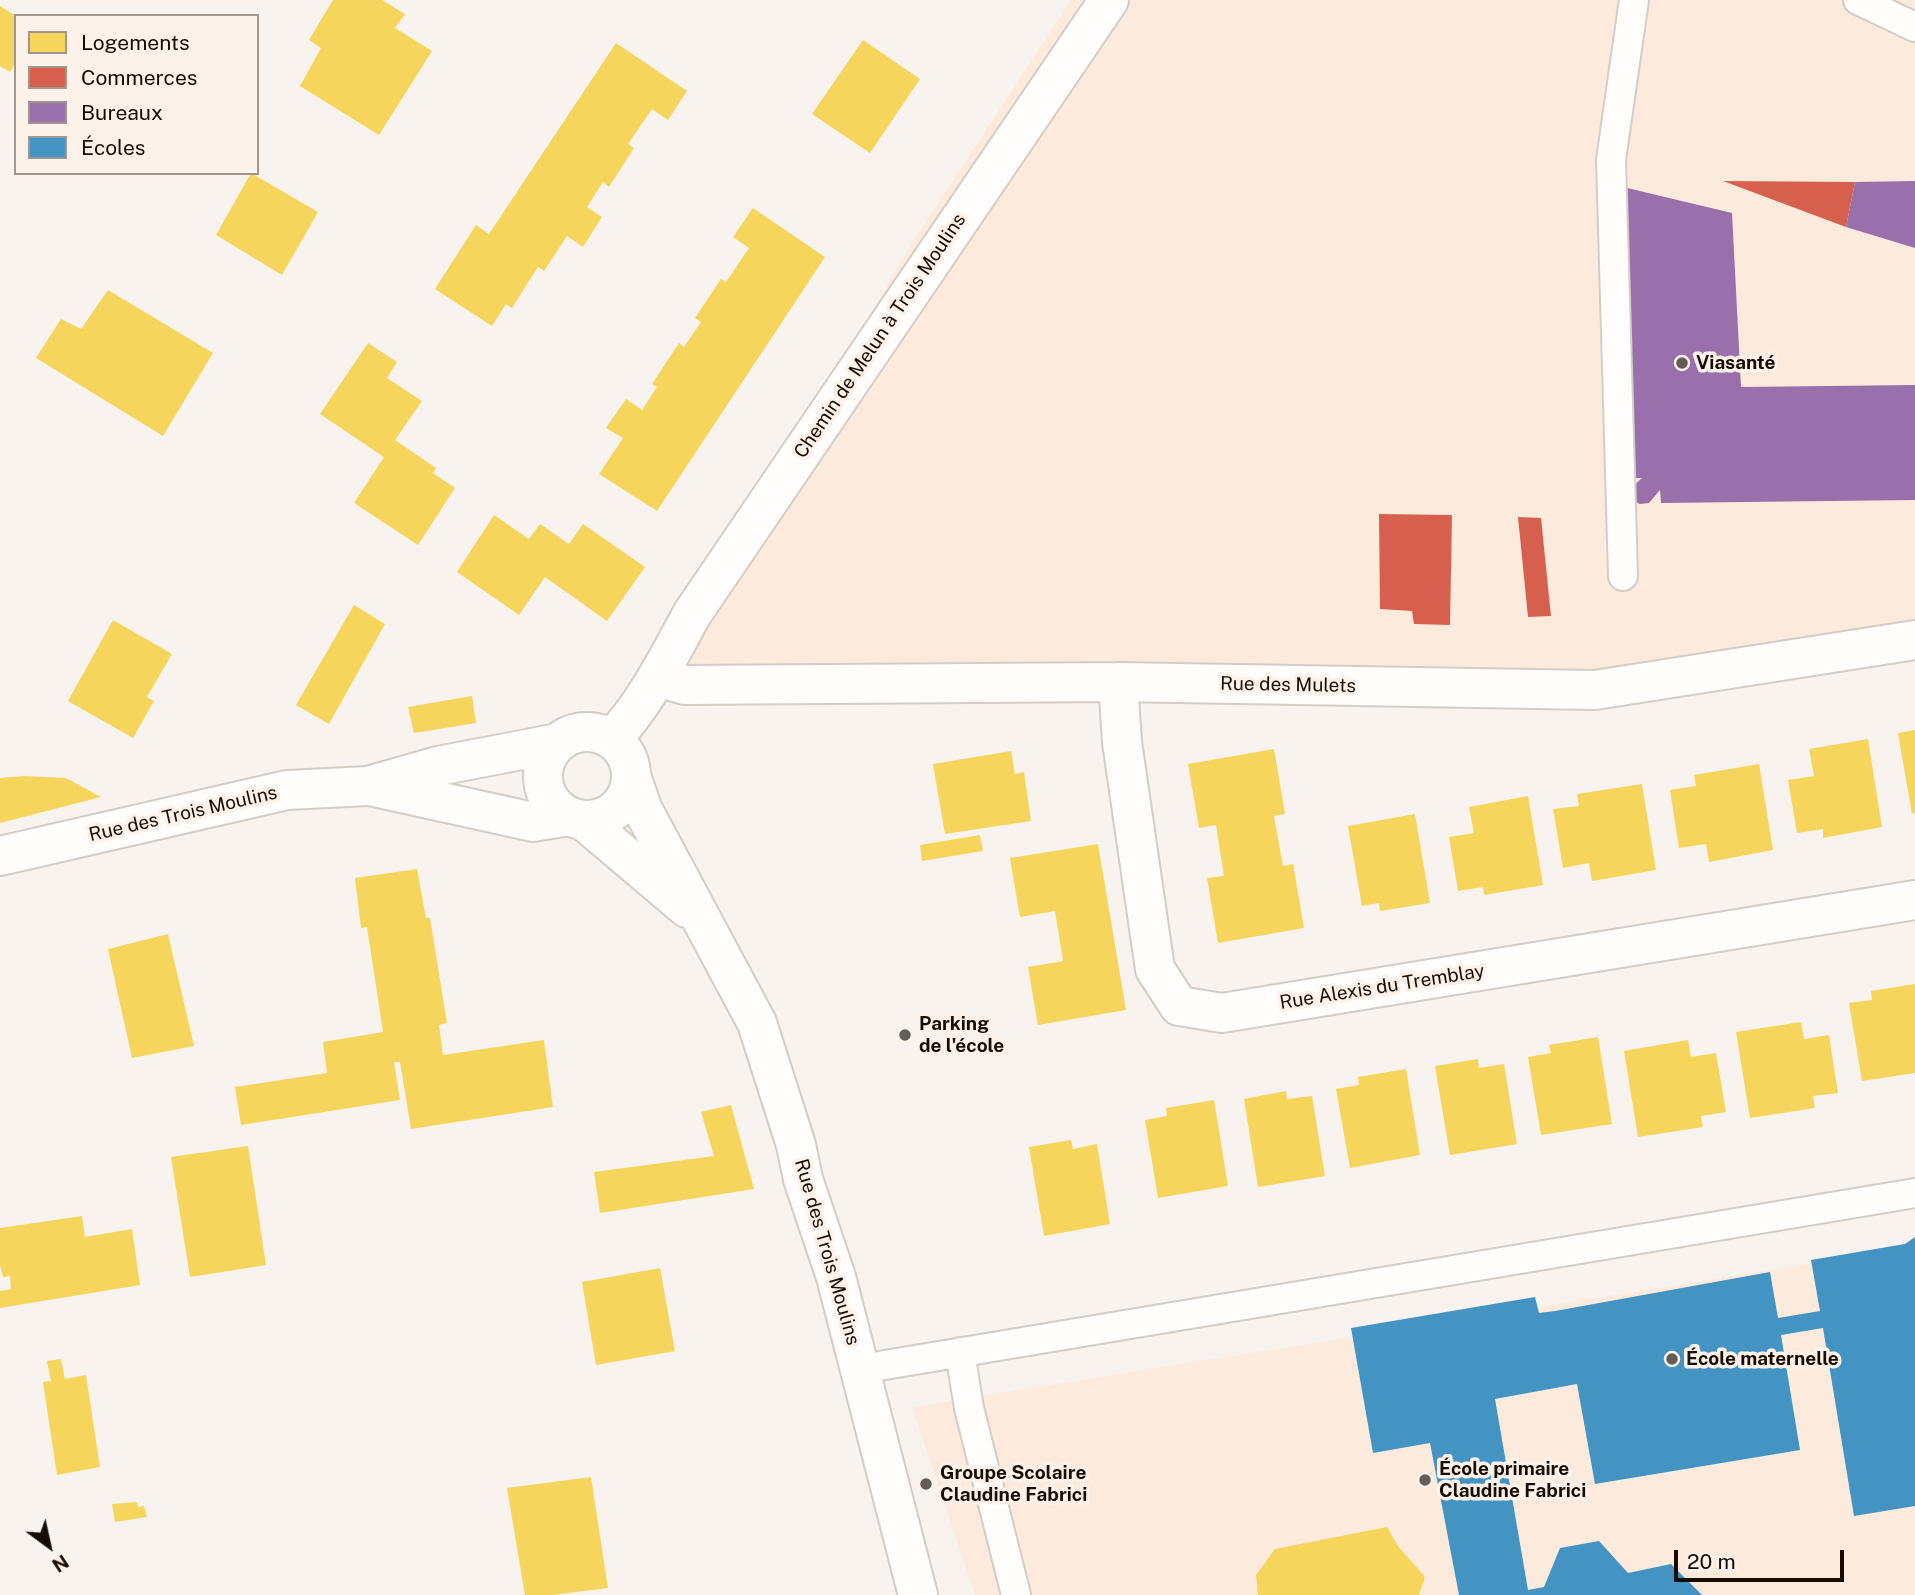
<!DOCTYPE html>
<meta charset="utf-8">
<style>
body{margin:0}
#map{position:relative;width:1915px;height:1595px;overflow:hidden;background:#f8f3ee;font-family:"Public Sans",sans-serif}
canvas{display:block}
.legend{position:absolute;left:14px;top:14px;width:245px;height:161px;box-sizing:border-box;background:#fdf2e9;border:2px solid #a0968e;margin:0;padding:9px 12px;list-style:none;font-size:21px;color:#150c05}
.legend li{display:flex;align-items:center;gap:14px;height:35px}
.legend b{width:35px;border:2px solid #a0968e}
.north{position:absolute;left:14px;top:1511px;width:70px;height:70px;-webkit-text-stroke:5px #fdf2e9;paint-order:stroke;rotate:147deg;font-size:19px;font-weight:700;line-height:28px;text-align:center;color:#150c05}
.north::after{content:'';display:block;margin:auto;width:24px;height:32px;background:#150c05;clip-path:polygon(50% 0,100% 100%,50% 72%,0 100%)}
.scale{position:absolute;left:1674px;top:1550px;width:170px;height:32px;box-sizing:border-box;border:4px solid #150c05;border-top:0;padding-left:9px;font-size:21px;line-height:24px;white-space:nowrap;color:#150c05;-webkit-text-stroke:5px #fdf2e9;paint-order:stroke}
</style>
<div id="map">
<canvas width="1915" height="1595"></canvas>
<ul class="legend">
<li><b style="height:19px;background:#f6d55c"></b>Logements</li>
<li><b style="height:19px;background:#d6604d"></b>Commerces</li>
<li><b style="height:19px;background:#9970ab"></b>Bureaux</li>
<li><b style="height:19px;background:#4393c3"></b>Écoles</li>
</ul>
<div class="north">N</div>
<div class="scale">20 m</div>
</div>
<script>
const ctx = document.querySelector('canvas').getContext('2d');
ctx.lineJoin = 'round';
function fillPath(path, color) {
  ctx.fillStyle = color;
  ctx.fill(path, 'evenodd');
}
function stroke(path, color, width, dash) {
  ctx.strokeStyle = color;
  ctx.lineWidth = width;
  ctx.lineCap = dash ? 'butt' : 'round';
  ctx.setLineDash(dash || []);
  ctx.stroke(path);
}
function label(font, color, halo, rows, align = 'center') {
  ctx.font = font + ' "Public Sans",sans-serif';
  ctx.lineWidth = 7;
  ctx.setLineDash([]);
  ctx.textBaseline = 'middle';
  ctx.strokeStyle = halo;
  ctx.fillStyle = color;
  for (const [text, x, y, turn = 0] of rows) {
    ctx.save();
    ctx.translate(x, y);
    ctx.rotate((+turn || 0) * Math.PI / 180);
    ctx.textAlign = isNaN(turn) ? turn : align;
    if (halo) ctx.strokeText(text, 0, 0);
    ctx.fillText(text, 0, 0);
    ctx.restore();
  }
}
fillPath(new Path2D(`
 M1071 0H1915V659L1593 700 646 697 912 243Z
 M1915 1247V1595H975L912 1407Z`), '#fcebdc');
fillPath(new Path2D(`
 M333 0H382L405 14 395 28 432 51 379 135 300 86 321 48 309 40Z
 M0 6 16 16V62L10 72 0 66Z
 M863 40 920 79 870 153 812 114Z
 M616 43 687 91 668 120 652 109 628 144 634 148 609 187 603 182 587 207 602 217 583 247 567 236 544 271 538 267 512 308 506 304 492 326 435 289 476 225 489 234Z
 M251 173 318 212 282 275 216 235Z
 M753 208 825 257 657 511 599 474 623 438 606 428 626 399 642 410 657 387 652 384 679 343 684 347 701 322 695 318 721 279 726 282 749 248 733 237Z
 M108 290 213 353 163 436 36 358 61 319 81 329Z
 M368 343 397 362 387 378 422 401 395 440 436 468 433 473 455 488 418 545 354 503 384 457 320 414Z
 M494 515 529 539 540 524 569 544 583 524 645 567 607 621 545 577 519 615 457 572Z
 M354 605 385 624 329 724 296 705Z
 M113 620 172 654 147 697 154 701 133 738 68 701Z
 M472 696 476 723 414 733 408 707Z
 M1915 730V813L1912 814 1898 733Z
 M1868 739 1882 827 1823 838V829L1797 833 1788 780 1814 776 1809 749Z
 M1274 749 1285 814 1274 816 1283 866 1293 864 1304 928 1218 943 1207 878 1224 876 1220 851 1216 825 1199 828 1188 764Z
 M1011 751 1015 774 1024 772 1031 821 945 834 933 764Z
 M1759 764 1773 850 1709 862 1706 844 1679 848 1670 790 1696 786 1694 775Z
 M24 776 66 778 101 797 0 823V778Z
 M1642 784 1656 870 1592 881 1589 863 1563 868 1553 809 1579 806 1577 794Z
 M1528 796 1543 885 1484 895 1483 887 1458 891 1449 837 1474 833 1469 807Z
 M1415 814 1430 903 1380 911 1379 903 1362 906 1348 826Z
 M980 835 983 851 922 861 920 845Z
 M1098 844 1126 1010 1038 1025 1028 967 1063 961 1055 911 1020 917 1010 858Z
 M417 869 426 918H430L447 1023 439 1025 443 1055 544 1040 553 1107 411 1129 400 1062H394L400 1100 241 1125 235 1087 327 1073 323 1042 383 1032 367 927 361 928 355 878Z
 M168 934 194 1046 132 1058 108 949Z
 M1915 984V1073L1862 1081 1849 1003 1872 1000 1871 991Z
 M1801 1022 1804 1039 1829 1035 1838 1093 1813 1096 1815 1108 1750 1118 1736 1032Z
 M1598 1037 1612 1124 1541 1135 1528 1057 1551 1053 1549 1045Z
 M1688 1040 1691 1057 1716 1053 1726 1112 1701 1116 1703 1127 1638 1137 1624 1051Z
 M1478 1059 1479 1068 1504 1064 1517 1144 1450 1155 1435 1066Z
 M1406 1069 1420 1155 1350 1168 1336 1089 1359 1085 1358 1077Z
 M1286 1091 1287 1099 1312 1096 1325 1176 1258 1187 1244 1099Z
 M1214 1100 1228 1186 1158 1198 1145 1120 1167 1116 1166 1108Z
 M731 1105 754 1189 600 1213 594 1172 714 1156 701 1112Z
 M1071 1140 1073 1149 1097 1144 1110 1224 1044 1236 1029 1147Z
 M248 1146 266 1265 190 1277 171 1157Z
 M82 1216 85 1237 132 1229 140 1285 0 1308V1291L11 1289 10 1276 3 1277 0 1266V1228Z
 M660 1268 675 1351 596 1365 582 1282Z
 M61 1359 65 1379 86 1375 100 1467 57 1475 43 1382 51 1381 47 1361Z
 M591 1477 608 1588 552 1595H525L507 1488Z
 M137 1502 138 1507 144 1506 147 1517 115 1522 112 1504Z
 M1387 1527 1398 1546 1425 1577 1419 1595H1258L1256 1575 1275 1549Z`), '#f6d55c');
fillPath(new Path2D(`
 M1723 181 1855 182 1846 227Z
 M1379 514 1452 515 1450 625 1414 624 1412 611 1380 609Z
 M1518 517 1541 518 1551 616 1528 617Z`), '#d6604d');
fillPath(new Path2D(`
 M1915 181V248L1846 227 1855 182Z
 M1623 187 1732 213 1741 387 1915 385V500L1661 503 1660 490 1649 503 1640 504 1635 502 1632 497V487L1642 478H1630Z`), '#9970ab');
fillPath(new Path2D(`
 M1915 1237V1506L1854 1516 1823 1328 1781 1335 1800 1450 1595 1484 1577 1384 1495 1399 1528 1590 1544 1587 1560 1548 1599 1541 1628 1573 1671 1564 1702 1595H1459L1430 1443 1373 1453 1351 1328 1535 1297 1539 1313 1555 1311 1770 1272 1778 1318 1820 1311 1811 1260 1905 1244Z`), '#4393c3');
const service = new Path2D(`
 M1858 0 1915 27
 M1623 576 1611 160 1634 0
 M960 1352 969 1408 1016 1595
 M861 1369 1915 1193`);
const minor = new Path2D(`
 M657 677 685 685 1118 682 1595 690 1915 640
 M1118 682 1122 742 1155 969 1179 1006 1222 1013 1915 900
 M543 776a44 44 0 1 1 88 0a44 44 0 1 1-88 0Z
 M612 739C646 703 668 658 692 614L1109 0
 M631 776 643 810 757 1023 796 1145 803 1179 836 1277 918 1595
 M374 787 533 822 569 816
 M583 820 687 908
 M0 856 287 790 368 786 438 766 558 743`);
stroke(service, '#d4cdc6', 32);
stroke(minor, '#d4cdc6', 42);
stroke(service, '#fefdfc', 28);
stroke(minor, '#fefdfc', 38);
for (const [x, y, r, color] of [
 [1682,363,7,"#645d57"],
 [905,1035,7,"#645d57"],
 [1672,1359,7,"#645d57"],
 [1425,1480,7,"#645d57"],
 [926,1484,7,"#645d57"]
]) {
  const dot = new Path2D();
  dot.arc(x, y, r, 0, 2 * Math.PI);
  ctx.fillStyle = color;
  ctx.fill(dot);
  stroke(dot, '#fdf2e9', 2.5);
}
label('19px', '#150c05', '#fdf2e9', [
 ["Chemin de Melun à Trois Moulins",880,336,-56],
 ["Rue des Mulets",1288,685,1],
 ["Rue des Trois Moulins",183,814,-13],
 ["Rue Alexis du Tremblay",1382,987,-9],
 ["Rue des Trois Moulins",827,1252,74]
]);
label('bold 19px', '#150c05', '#fdf2e9', [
 ["Viasanté",1696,363],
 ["Parking",919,1024],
 ["de l'école",919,1046],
 ["École maternelle",1686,1359],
 ["École primaire",1439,1469],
 ["Claudine Fabrici",1439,1491],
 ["Groupe Scolaire",940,1473],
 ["Claudine Fabrici",940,1495]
], 'left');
</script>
